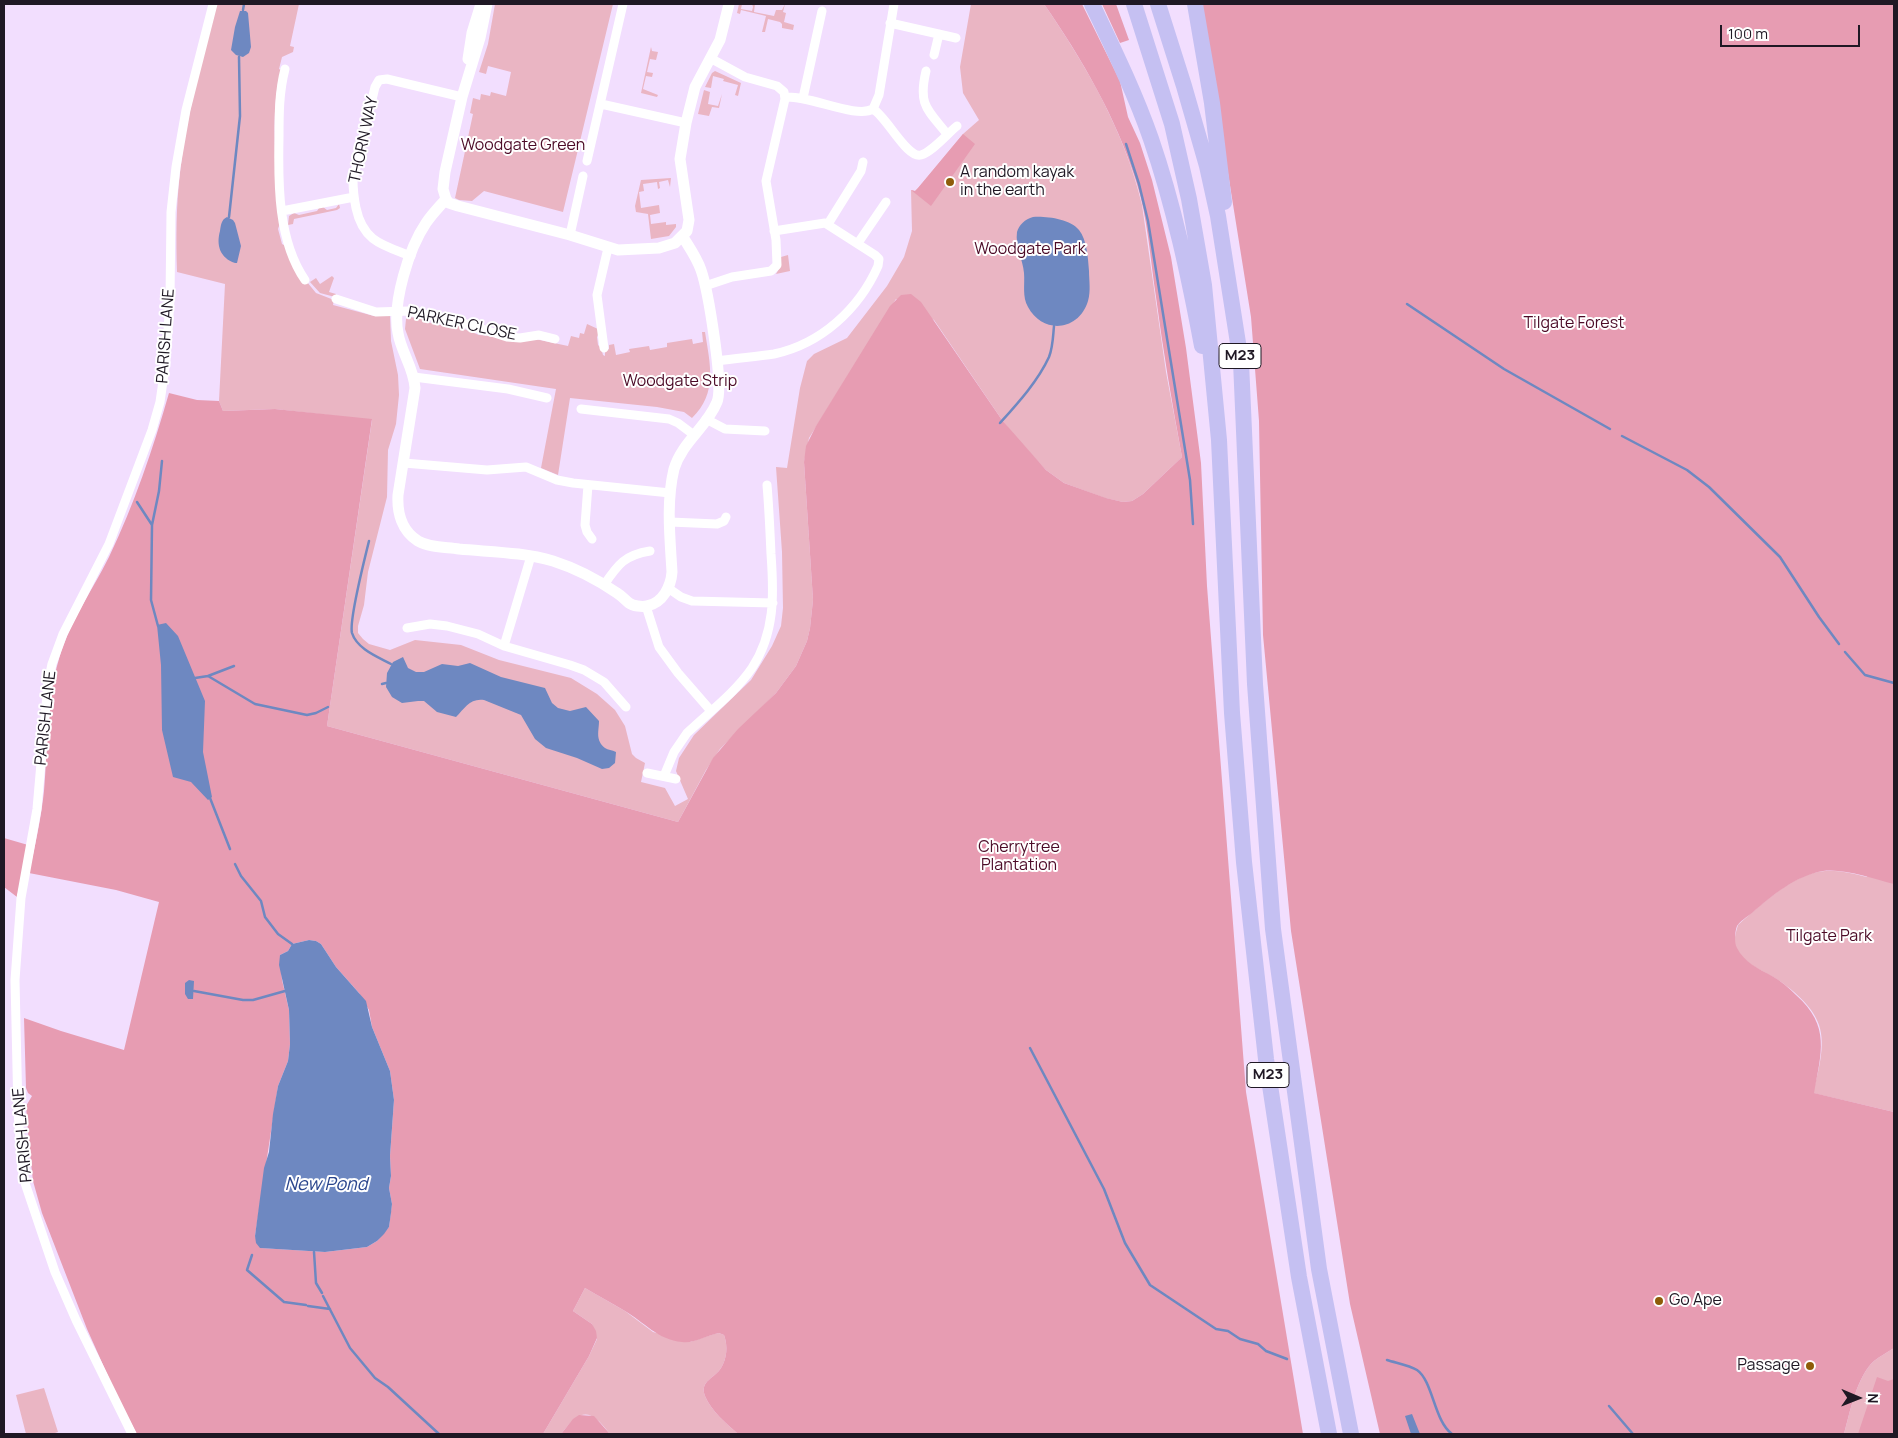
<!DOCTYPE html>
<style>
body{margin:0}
#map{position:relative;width:1898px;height:1438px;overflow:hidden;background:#f2defe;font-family:Manrope,sans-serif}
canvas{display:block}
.frame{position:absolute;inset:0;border:5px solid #1f1824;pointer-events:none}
.north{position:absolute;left:1833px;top:1373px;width:50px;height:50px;-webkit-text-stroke:4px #fff;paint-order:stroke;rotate:91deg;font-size:14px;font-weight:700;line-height:20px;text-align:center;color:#1f1824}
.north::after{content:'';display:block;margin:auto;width:18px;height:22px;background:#1f1824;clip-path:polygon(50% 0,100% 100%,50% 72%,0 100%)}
.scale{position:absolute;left:1720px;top:25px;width:140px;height:22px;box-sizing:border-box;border:2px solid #1f1824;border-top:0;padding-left:6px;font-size:15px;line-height:18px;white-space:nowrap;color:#1f1824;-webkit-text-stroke:4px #fff;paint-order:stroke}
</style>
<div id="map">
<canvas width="1898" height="1438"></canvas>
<div class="frame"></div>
<div class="north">N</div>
<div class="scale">100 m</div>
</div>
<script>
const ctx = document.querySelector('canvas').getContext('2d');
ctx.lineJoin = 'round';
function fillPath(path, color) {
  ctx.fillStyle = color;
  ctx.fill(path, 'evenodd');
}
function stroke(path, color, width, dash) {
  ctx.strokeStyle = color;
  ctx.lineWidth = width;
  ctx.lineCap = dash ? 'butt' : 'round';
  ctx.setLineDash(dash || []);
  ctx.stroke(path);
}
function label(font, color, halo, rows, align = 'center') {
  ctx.font = font + ' Manrope,sans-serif';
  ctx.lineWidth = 4;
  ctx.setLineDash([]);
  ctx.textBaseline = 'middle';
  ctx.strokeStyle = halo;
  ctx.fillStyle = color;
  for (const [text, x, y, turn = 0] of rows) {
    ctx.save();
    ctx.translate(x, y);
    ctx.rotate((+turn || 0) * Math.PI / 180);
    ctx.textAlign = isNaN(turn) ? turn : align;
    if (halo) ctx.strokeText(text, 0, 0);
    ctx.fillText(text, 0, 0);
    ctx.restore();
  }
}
fillPath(new Path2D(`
 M217 4H299L290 46 294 47 293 52 282 57 279 69 281 70C269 113 277 177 280 223L278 229 282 244 286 246 294 269 303 284 307 282 316 293 334 300 333 305 374 316 390 315 391 341 398 375 399 395 396 424 388 450 387 497 368 572 364 605 358 626V633L363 639 369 644 390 650 415 640 461 645 499 660 571 678 597 694 615 710 625 726 632 754 636 758 645 763 641 782 665 788 675 806 688 799 676 771 679 758 694 735 751 680 772 646 781 626 783 608 782 552 776 467 787 468 800 388 807 361 814 354 847 338 887 286 904 257 912 231 911 190 915 191 918 188 963 134 979 120 963 93 960 67 971 4H1044C1086 65 1125 132 1142 205L1166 372 1182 457 1143 494 1132 501 1123 502 1105 498 1064 483 1046 470 1017 439 1002 420 934 320 896 299 809 438 804 462 813 600 810 628 807 641 796 666 776 693 720 749 706 770 678 822 327 726 372 420 275 409 223 411 219 401 225 284 177 272C176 239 176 206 180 173 186 115 203 59 217 4Z
 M495 4H613L563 212 484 191 472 201 459 200 455 198 473 114 470 113 473 98 480 100 481 94 490 96 491 92 506 96 511 72 488 66 486 74 479 72 488 44Z
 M739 4H745H742L741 9 752 11 753 7 752 4H755L754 12 774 16 776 10H782L785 4 783 12 786 13 784 22 794 25 793 30 782 28V24L780 22 768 19 765 32H762L766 16 741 10 740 14 737 13Z
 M651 47 652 51 658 52 656 60 650 59 647 72 653 73 652 77 646 76 643 89 658 95 657 97 641 93Z
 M715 71 741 83 738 96 735 95 738 85 723 81 724 79 713 76 711 88 705 87 712 73Z
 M704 90 710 92 708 104 718 106 722 94 719 108 712 107 709 116 698 114Z
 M671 178 670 187 668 180 659 182 660 188 658 189 657 182 643 184 644 191 639 192 641 208 659 205 660 213 650 215 651 224 666 222V225L676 224V227L669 236 651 239 648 214 636 212 635 206 641 180Z
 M339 204 340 208 337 210 294 219 293 224 288 225 289 216 294 213 299 215 317 211 319 208 323 207 327 210 336 208Z
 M788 255 790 271 776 274 780 267 781 257Z
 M332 276 334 278 329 292 336 294 335 297 320 293 310 282 316 278 320 284Z
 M416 316 421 317 423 321 440 325 446 322 462 326 464 329 479 335 535 339 568 346 571 336 579 338 580 333 584 334 587 324 598 329 599 333 597 337 598 345 601 348 603 355 605 356V350L609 349V345L614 344 616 355 630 352 629 349 649 346 650 350 667 347V343L692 339 693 344 703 342 702 332H705C710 364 718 393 692 418L684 412 657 407 570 398 558 475 541 468 556 389 420 369 405 329 406 319 409 317 416 318Z
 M1894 788V1112L1813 1093C1818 1072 1826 1046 1819 1025 1813 1006 1791 988 1775 978 1761 970 1743 963 1736 948 1733 941 1736 932 1738 925 1761 905 1793 873 1825 871 1839 870 1854 874 1867 877Z
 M585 1288 625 1311 653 1332 690 1342 714 1334 719 1333 724 1335C728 1346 727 1358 721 1368 715 1378 699 1381 705 1396 711 1411 727 1424 738 1434H610C590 1408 581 1408 561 1434H543L589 1356 597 1339 592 1324 573 1311Z
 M1894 1348V1434H1844C1850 1412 1857 1376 1874 1361 1880 1356 1888 1352 1894 1348Z
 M44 1388 58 1432 52 1434H26L16 1395Z`), '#eab5c3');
fillPath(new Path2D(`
 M1044 4H1082L1120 81 1128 117 1140 143 1152 180 1171 257 1186 348 1201 463 1207 586 1246 1092 1303 1434H738C727 1424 711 1411 705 1396 699 1381 715 1378 721 1368 727 1358 728 1346 724 1335L719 1333C707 1335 694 1344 682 1342 658 1340 644 1322 625 1311 612 1303 598 1296 585 1288L573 1311 592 1324 596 1331 597 1338 589 1356 543 1434H137L121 1405 87 1329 42 1213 33 1181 29 1144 26 1106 32 1096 28 1093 26 1088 24 1018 61 1031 124 1050 159 902 116 890 29 873C35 846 41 819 44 791 48 748 46 702 59 659 69 623 92 591 109 557 134 505 153 449 169 393L197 400 219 401 223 411 275 409 372 419 327 726 678 822 713 758 738 729 776 693 796 666 807 641 810 628 813 600 804 462 806 446 816 426 890 306 901 295 911 294 921 302 1002 420 1046 470 1064 483 1106 498 1123 502 1132 501 1143 494 1182 457C1172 404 1163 350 1156 297 1150 258 1148 218 1136 181 1116 117 1082 59 1044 4ZM309 940 316 941 321 944 336 967 359 993 369 1010 372 1027 390 1071 394 1100 390 1156 391 1176 389 1188 392 1204 389 1227 377 1241 367 1247 325 1252 261 1248 255 1236 278 1086 288 1061 290 1044 289 1010 282 980 280 955 288 951 292 944Z
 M1102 4H1116L1129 40 1120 43Z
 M1201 4H1894V884C1874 879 1843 868 1823 871 1795 876 1773 895 1752 913 1747 917 1740 921 1737 926 1735 931 1734 943 1737 948 1744 962 1759 969 1772 976 1781 981 1789 988 1796 995 1831 1026 1821 1053 1814 1093L1894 1112V1348C1888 1352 1880 1356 1874 1361 1857 1376 1850 1412 1844 1434H1380L1350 1304 1291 931 1263 635 1259 421 1251 317Z
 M963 134 975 144 931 206 911 190 915 191 918 188Z
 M4 838 28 845 17 897 4 887Z
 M1877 1377 1888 1381 1894 1379V1434H1858Z
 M579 1415 594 1416 610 1434H561L573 1419Z`), '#e79cb2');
fillPath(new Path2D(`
 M240 11H246L248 13 251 47 249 53 243 57 236 55 231 50 235 27Z
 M227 217 233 220 235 223 241 246 237 263H235C220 258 216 245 220 231 221 225 221 220 227 217Z
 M1033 217C1046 216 1070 219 1079 230 1087 240 1088 258 1089 271 1089 280 1091 291 1088 301 1079 331 1043 335 1028 307 1022 297 1025 284 1024 273 1023 260 1015 246 1017 232 1019 225 1025 219 1033 217Z
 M166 623 178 636 205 701 203 752 212 797 208 800 191 782 173 777 162 730 161 665 157 625Z
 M403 657 408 668 416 672H424L442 664 458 666 470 663 501 677 545 688 552 703 558 708 570 711 586 707 599 721C599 731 595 740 605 748 608 750 612 750 616 752L615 763 609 768 602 769 577 758 546 748 535 739 521 715 484 700C470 698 465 708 456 717L437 712 424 701H418L402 703 392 697 386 687 387 673 393 662Z
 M309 940 316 941 321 944 336 967 366 1001 372 1027 390 1071 394 1100 390 1156 391 1176 389 1188 392 1204 391 1213 389 1227 384 1234 377 1241 367 1247 325 1252 260 1248 256 1243 255 1236 264 1168 269 1152 273 1114 278 1086 288 1061 290 1044 289 1010 279 965 280 955 288 951 292 944Z
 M189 980 194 981 193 999H188L185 994V983Z
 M1412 1414 1420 1434H1411L1405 1416Z`), '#6e88c1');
stroke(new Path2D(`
 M243 10 244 4
 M1126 144 1139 184 1148 221 1190 480 1193 524
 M229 217 240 116 239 57
 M1407 304 1504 369 1610 429
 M1000 423C1018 403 1038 381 1049 357 1053 347 1053 336 1054 326
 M1622 436 1687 470 1709 487 1780 557 1819 617 1839 644
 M137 502 152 525 151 600 158 626
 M152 525 159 491 162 461
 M369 541C365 557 349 621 352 633 357 649 378 657 391 664
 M1845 652 1865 675 1894 683
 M208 676 234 666
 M195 678 208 676 255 704 307 715 316 713 328 707
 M382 684 386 683
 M210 798 230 849
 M235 864 241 876 261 901 265 917 278 934 292 944
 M194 991 243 1000H253L285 991
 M1030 1048 1104 1189 1125 1243 1150 1285 1216 1329 1228 1331 1240 1339 1258 1344 1266 1351 1287 1359
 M314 1252 316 1283 322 1293
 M252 1255 247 1270 284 1302 306 1305
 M323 1296 350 1348 375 1378 388 1387 439 1434
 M308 1306 330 1309
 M1387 1360C1396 1363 1409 1365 1417 1370 1433 1381 1434 1421 1452 1434
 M1609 1406 1633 1434`), '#6e88c1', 2.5);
stroke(new Path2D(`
 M890 23 956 38
 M934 55 939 34
 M285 69C279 92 279 115 279 138 278 184 278 241 305 280
 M926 71C918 105 927 109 947 134
 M785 97C809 95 856 119 873 109
 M803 98 822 11
 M601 104 686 123
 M873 109C887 117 907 159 921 155 932 152 948 133 957 126
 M873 109 879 95 894 4
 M587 161 623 4
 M282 211 354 197
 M828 224 861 171 863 162
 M570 235 583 176
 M858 243 886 202
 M411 256C382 245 363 241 356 208 354 198 353 190 353 180L375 87 379 80 387 79 462 97
 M705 286 732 277 771 271 777 265 776 240 766 181 785 99 784 92 777 86 745 77 710 58
 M336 299 376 312 408 311 457 321 507 337 520 338 539 335 555 339
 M604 348 597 295 608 248
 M717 361C735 358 755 357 774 354 821 344 859 309 878 266L879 259 875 255 825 223 774 231
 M414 377 508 389 547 398
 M581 409 669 419 678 423 694 435
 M706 419 725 429 765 431
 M404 463 487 470 526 467 557 480 573 483 670 493
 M588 485 585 525 587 532 592 539
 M670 522 717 524 724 521 726 517
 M604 585C618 564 625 555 650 551
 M668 588 681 597 692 601 773 603
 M646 606 659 647 678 673 711 711
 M407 628 430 624 447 626 478 634 504 646 570 665 584 670 604 682 626 707
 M504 646 531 556
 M647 773 676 779
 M664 776 674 752 687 733C708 713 735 693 752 668 775 633 774 595 771 554 770 531 769 508 767 485
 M132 1434 76 1320 55 1272 25 1183 22 1168 18 1112 15 980 21 898 37 809 48 683 52 664 63 634 109 544 152 430 160 402 166 360 170 300 171 212 176 167 186 110 213 4`), '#fff', 9);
stroke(new Path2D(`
 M468 59 472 33 481 4
 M446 199C439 207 432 214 426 223 409 248 392 303 398 333 401 352 414 368 415 388L398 495C397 513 402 531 418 541 430 548 446 547 459 549 490 552 523 552 553 561 575 568 598 580 617 593 622 596 625 600 629 603 633 606 642 607 647 606 663 603 671 586 672 572 670 538 666 502 674 469 682 442 707 427 717 402 724 385 708 290 701 270 697 258 689 247 683 237
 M446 199 449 203 458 206 570 235 618 250 659 248 675 243 687 231 689 220 680 159 686 123 695 87 720 40 729 4
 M446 199 443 189 445 172 462 97 480 38 487 4`), '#fff', 11);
stroke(new Path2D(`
 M1092 4C1113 48 1135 93 1151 139 1174 206 1189 277 1202 346
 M1134 4 1172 124 1189 199 1204 285 1219 440 1232 713 1244 862 1266 1059 1299 1277 1329 1434
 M1158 4 1184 86 1207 166 1218 216 1241 362 1255 684 1273 929 1319 1269 1351 1434
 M1195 4 1212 103 1224 202`), '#c5c0f2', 16);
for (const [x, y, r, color] of [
 [950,182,5,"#8e5c09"],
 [1659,1301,5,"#8e5c09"],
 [1810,1366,5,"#8e5c09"]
]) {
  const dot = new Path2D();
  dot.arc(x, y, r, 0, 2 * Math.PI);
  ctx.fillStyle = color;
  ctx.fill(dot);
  stroke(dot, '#fff', 2);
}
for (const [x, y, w] of [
 [1240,356,42],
 [1268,1075,42]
]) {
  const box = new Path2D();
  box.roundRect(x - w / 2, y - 12.5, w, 25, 4);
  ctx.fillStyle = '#fff';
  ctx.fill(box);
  stroke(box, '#1f1824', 1);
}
label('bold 15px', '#1f1824', null, [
 ["M23",1240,356],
 ["M23",1268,1075]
]);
label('16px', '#1f1824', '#fff', [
 ["THORN WAY",364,140,-78],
 ["PARKER CLOSE",462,324,12],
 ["PARISH LANE",166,336,-86],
 ["PARISH LANE",46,718,-84],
 ["PARISH LANE",23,1135,-95]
]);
label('16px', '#4c0b27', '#fff', [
 ["Woodgate Green",523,146],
 ["Woodgate Park",1030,250],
 ["Tilgate Forest",1574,324],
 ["Woodgate Strip",680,382],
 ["Cherrytree",1019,848],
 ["Plantation",1019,866],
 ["Tilgate Park",1829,937]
]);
label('16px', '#1f1824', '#fff', [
 ["A random kayak",960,173],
 ["in the earth",960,191],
 ["Go Ape",1669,1301],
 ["Passage",1800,1366,"right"]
], 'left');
label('italic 18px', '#2a458d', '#fff', [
 ["New Pond",326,1185]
]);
</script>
